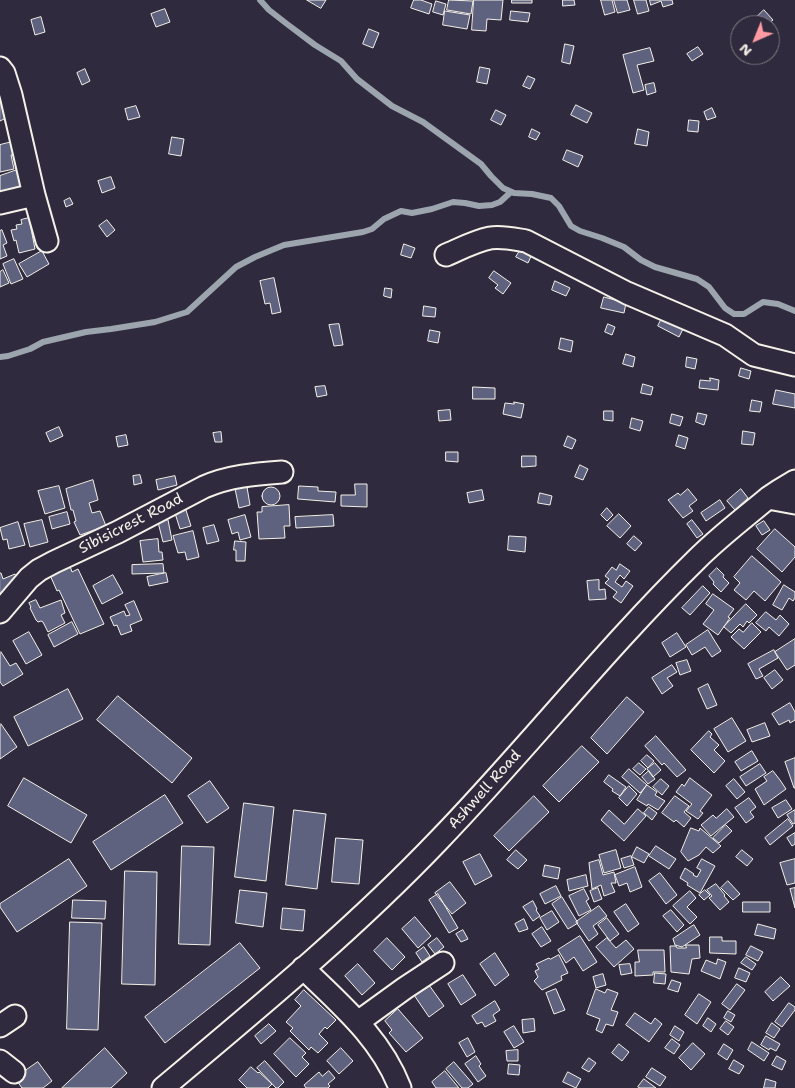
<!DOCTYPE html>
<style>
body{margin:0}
#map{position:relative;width:795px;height:1088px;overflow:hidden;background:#2f2a3d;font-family:"Shantell Sans",sans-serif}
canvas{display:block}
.north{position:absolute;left:730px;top:15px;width:50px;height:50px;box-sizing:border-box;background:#2f2a3d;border:1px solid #7e7a81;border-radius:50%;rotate:224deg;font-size:14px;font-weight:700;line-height:20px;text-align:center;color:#f4f1e8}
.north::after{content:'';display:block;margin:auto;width:18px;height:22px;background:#ff9aa2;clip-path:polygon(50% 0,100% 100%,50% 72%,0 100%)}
</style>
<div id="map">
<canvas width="795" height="1088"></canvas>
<div class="north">N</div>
</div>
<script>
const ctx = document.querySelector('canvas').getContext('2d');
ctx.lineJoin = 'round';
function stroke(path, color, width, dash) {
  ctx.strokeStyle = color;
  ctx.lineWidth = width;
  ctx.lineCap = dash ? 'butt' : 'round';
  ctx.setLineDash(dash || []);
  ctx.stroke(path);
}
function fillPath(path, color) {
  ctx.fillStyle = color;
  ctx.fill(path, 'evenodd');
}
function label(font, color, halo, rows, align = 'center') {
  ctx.font = font + ' "Shantell Sans",sans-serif';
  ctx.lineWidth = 4;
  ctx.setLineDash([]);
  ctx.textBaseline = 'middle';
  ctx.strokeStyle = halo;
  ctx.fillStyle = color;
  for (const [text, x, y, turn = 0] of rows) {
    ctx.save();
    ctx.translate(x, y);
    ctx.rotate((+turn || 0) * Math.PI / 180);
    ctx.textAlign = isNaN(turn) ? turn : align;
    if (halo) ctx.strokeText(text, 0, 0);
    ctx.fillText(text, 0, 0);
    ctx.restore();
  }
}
stroke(new Path2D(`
 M260 0 269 10 287 24 315 45 341 61 357 79 392 106 423 122 481 164 491 176 503 188 514 193 532 194 551 198 559 206 571 226 580 231 602 238 624 247 641 260 655 267 697 279 709 287 725 308 734 314H744L763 302 778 304 795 311
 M0 357 8 356 30 349 43 342 86 332 111 329 155 322 187 312 236 267 255 257 284 245 363 232 372 229 384 219 401 211 412 213 432 209 453 202 465 203 479 206 492 205 500 202 511 192`), '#9ca4ae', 6);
const building = new Path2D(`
 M307 0H326L321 8Z
 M414 0H421L432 4 429 14 411 8Z
 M449 0 473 1 471 14 447 10Z
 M474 0H503L501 20 487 19 486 31 472 30Z
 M512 0H532V3H512Z
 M563 0H574L575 5 563 6Z
 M601 0H612L615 12 605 15Z
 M614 0H627L630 10 618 13Z
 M634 0H646L649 11 638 14Z
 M650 0H672L673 4 663 7 661 1 651 5Z
 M436 1 446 4 443 15 433 12Z
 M165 9 170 22 156 27 151 14Z
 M764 10 773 20 767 25H758L753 21Z
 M445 11 470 15 467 29 443 25Z
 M511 11 530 13 528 22 510 20Z
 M41 17 45 32 35 35 31 20Z
 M369 29 379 33 373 48 363 44Z
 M565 44 574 46 570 64 562 62Z
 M698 47 703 54 692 61 687 54Z
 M650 48 654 61 637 65 644 90 633 93 623 55Z
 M480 67 490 69 487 84 477 82Z
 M85 69 90 81 82 85 77 73Z
 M528 76 535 79 530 89 523 86Z
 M654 83 656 92 647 95 645 85Z
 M0 93 14 114 0 121Z
 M576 105 592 113 587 123 571 115Z
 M136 106 140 117 128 120 125 109Z
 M712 108 716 117 707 120 704 112Z
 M496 110 506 115 501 125 491 120Z
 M689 120 699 121 698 132 688 131Z
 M532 129 540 133 536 140 529 137Z
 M638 129 649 132 647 146 635 144Z
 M172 137 184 139 181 156 169 154Z
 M12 142 15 154 11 155 14 169 0 172V145Z
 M567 150 583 156 578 167 563 160Z
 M20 169 28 193 4 201 0 190V176Z
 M111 177 115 188 102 193 98 181Z
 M70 198 73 204 66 207 64 201Z
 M29 218 35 249 19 253 16 240 14 241 11 230 17 229 16 225 22 224 21 220Z
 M107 220 115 230 107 237 99 226Z
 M2 230 7 243 3 245 7 256 0 259V231Z
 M404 244 415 248 411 258 401 255Z
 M521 249 532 254 528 263 516 257Z
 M42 251 49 264 27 277 19 264Z
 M14 259 23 279 11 284 3 264Z
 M3 270 9 283 0 287V272Z
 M494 271 511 283 503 294 495 288 498 285 489 278Z
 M274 278 281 312 272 314 270 303 265 304 260 281Z
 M555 281 570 288 566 296 552 290Z
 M385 288 392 289 391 298 384 296Z
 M604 297 626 303 624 313 601 308Z
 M424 306 436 308 435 317 423 316Z
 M664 314 685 325 679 337 658 326Z
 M339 324 343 345 334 346 329 325Z
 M608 324 615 327 612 335 605 332Z
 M430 330 440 332 438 343 428 341Z
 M561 338 573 341 571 352 559 349Z
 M626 354 635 357 633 367 623 364Z
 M687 357 697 359 695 369 686 367Z
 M741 368 751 371 749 379 739 376Z
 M710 378 719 380 718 390 699 388 700 380 710 381Z
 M643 384 653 387 651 395 641 393Z
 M325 386 327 395 317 397 315 387Z
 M473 387 495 388V399H473Z
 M776 390 795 394V408L773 404Z
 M752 400 762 402 760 412 750 411Z
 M514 402 524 404 521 418 503 414 505 403 514 404Z
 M450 410 451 420 439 421 438 411Z
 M604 411H613V421L604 420Z
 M698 413 707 415 704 425 696 422Z
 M672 414 683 417 680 426 670 423Z
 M632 418 643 421 640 431 630 428Z
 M59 427 63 436 50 442 46 433Z
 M743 431 755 433 753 445 742 444Z
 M221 432 222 442H215L213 433Z
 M126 435 128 445 118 447 116 437Z
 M679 435 688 438 685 449 676 446Z
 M568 436 576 440 572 449 564 446Z
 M446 452H458V462L446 461Z
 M522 456H536V466L522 467Z
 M580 465 588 469 583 480 575 477Z
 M140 475 142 483 134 485 133 476Z
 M175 476 177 485 158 490 156 480Z
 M93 480 98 500 89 503 92 513 100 511 106 526 80 535 74 522 76 521 73 510H71L66 489Z
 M246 481 250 505 239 508 234 484Z
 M355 484H367V507L341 506V495H355Z
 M59 486 65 508 45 514 38 491Z
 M299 486 318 487V491L336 492 335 502 298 499Z
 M262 496a9 9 0 1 1 18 0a9 9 0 1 1-18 0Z
 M688 489 697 500 689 506 693 511 683 518 668 500 678 493 680 495Z
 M741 489 748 498 735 510 727 501Z
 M482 490 484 500 469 503 467 493Z
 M540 493 552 496 550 505 538 503Z
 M720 500 725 508 706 521 701 513Z
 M289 505 290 526H284L285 538 259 539 257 512H262V507Z
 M185 507 191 526 180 529 174 510Z
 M607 508 613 515 607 521 601 515Z
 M67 512 70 524 52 529 49 517Z
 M619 514 631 526 620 538 607 526Z
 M245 515 251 537 240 540 238 532 232 534 228 520Z
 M333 515 334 526 296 528 295 517Z
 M42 520 48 542 30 547 24 524Z
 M168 520 172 540 163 542 158 522Z
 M692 520 703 534 697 538 687 524Z
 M764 521 770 530 762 535 756 526Z
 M18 522 25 545 9 549 7 539 3 540 0 528Z
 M214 525 219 541 207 544 203 528Z
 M775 529 795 547V557L782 572 757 549Z
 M193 531 199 557 187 560 185 552 178 553 173 536Z
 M509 536 526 537 525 552 508 550Z
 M634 536 642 543 635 551 627 544Z
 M158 539 159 552H162L163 560 143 562 140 541Z
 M235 541 246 542 245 561H236V550H234Z
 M752 556 781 582 765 601 754 591 746 600 734 590 740 583 734 577Z
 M163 564 164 573 132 574V565Z
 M620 564 630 571 624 579 620 575 615 582 622 587 626 581 633 586 621 603 613 597 617 592 605 583 609 579 605 576 612 567 616 570Z
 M70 566 72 572 78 569 104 624 80 634 59 590 57 591 50 575Z
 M717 568 724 575 723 577 729 583 721 592 713 584 714 582 709 576Z
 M0 573H1L3 579 15 574 19 585 0 599Z
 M166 573 168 582 149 586 147 577Z
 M113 575 123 593 102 604 93 586Z
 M599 580V590L605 589 606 599 589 600 587 581Z
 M784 585 795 592V598L793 601 789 598 782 610 773 605Z
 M703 586 710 593 690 615 682 608Z
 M713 594 734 609 728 617 730 618 718 635 703 624 714 610 706 604Z
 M36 600 40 608 61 600 65 613 61 615 65 623 48 632 43 622 41 621 38 622 36 620 30 608 31 607 29 603Z
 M134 601 142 620 130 625 132 631 121 635 117 625 114 626 110 617 124 611 126 616 130 615 125 605Z
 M746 604 757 615 749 623 747 621 743 627 740 624 731 633 724 627Z
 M766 612 776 620 780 615 789 624 779 636 769 627 766 631 756 623Z
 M72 622 78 634 54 647 48 635Z
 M752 623 761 632 744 649 731 637 739 629 743 632Z
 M708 630 721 651 712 657 705 647 692 655 686 645Z
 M29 632 42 655 26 664 13 641Z
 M677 633 686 647 670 657 662 643Z
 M795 639V665L787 670 775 652Z
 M774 650 778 658 759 669 763 676 756 679 748 664Z
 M1 652 10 666 16 663 23 674 3 686 0 682V653Z
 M687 660 691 671 680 675 676 663Z
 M672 665 677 672 667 678 673 686 662 694 652 678Z
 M775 670 783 680 772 689 764 678Z
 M708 684 717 705 707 709 698 689Z
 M68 689 83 719 28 746 14 717Z
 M118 696 192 758 172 783 97 720Z
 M627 697 644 712 607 754 591 738Z
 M790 703 795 712V720L790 723 789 720 779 725 772 714Z
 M732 718 746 741 728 752 714 729Z
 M765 723 770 736 752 742 747 730Z
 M1 724 17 747 0 759V725Z
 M709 731 712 734 710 737 719 745 714 750 725 761 714 773 691 750Z
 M656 736 686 770 677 777 664 763 662 765 645 746Z
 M582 746 599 762 559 802 543 786Z
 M752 751 758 761 741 771 735 762Z
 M647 755 654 761 648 768 641 761Z
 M795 758V788H794L785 762Z
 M639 763 646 769 640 775 633 769Z
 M655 763 661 770 653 777 647 769Z
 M760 764 766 773 746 786 740 777Z
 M629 769 647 785 640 793 622 777Z
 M649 771 655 779 648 784 642 777Z
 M773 771 780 780 786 789 764 805 755 789 767 781 764 777Z
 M609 775 626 787 620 796 612 791 613 789 604 782Z
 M24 778 87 815 71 843 8 806Z
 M690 778 712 795 700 811 703 813 698 819 686 811 692 804 676 792 682 784 684 786Z
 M661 779 669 786 662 795 653 787Z
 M734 779 745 792 737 799 726 786Z
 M210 781 229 808 207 823 188 796Z
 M647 785 657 792 655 795 665 801 658 810 648 804 647 806 637 800Z
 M629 786 637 794 627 806 619 798Z
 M165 795 183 823 111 870 93 842Z
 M534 796 549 812 509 851 494 836Z
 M675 796 689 806 684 812 691 818 684 827 676 820 674 822 662 813Z
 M749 798 756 807 750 812 754 817 746 823 735 808Z
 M786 800 792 809 778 818 772 808Z
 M244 803 274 807 266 881 235 877Z
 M649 807 657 813 652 820 644 813Z
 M638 809 646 816 624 841 601 820 609 810 624 824Z
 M727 809 734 817 711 836 701 825 713 815 716 818Z
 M294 810 326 814 317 889 286 885Z
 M795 810V823L793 824 787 815Z
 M788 819 793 826 770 845 765 838Z
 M726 825 732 831 719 843 713 838Z
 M691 828 699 831 700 828 721 846 713 853 706 847 699 855 688 861 681 852Z
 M795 833V844L792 846 787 838Z
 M336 838 363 840 359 884 332 882Z
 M182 846 214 847 210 945 179 944Z
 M656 846 676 859 669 869 649 856Z
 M637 847 649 854 644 863 632 857Z
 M516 850 527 860 518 869 507 860Z
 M616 850 621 868 604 873 599 855Z
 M742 850 753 859 747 866 736 857Z
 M480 854 492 876 475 885 463 862Z
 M631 856 634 865 624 868 621 859Z
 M69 859 87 886 17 932 0 907V904Z
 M702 859 715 866 700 893 687 885 688 883 680 878 685 868 694 874 693 875 697 877 701 870 697 868Z
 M795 859V883L787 885 780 863Z
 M599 860 603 875 614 872 616 883H611L615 892 604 896 601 885 592 889 589 863Z
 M545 865 560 868 558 879 543 876Z
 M635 867 642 887 630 892 627 883 619 886 615 875Z
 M125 871 157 872 155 985 122 984Z
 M660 873 677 895 666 904 649 881Z
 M586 875 588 886 569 891 567 880Z
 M728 881 740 894 733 900 721 888Z
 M450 882 466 903 452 914 435 893Z
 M716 884 725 895 724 896 729 902 720 910 709 898 712 896 707 890Z
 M556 886 561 896 545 904 540 894Z
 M598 888 602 899 594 902 590 891Z
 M795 888V908L790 889Z
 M584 889 589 899 586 901 591 910 579 916 569 896Z
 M240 890 267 893 263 927 236 923Z
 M705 890 710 895 704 900 699 895Z
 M690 891 696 898 687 907 697 917 690 924 673 906Z
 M438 894 458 928 449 933 429 900Z
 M562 897 578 923 568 929 552 904Z
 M73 900 106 901 105 919 72 918Z
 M533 901 537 909 536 910 540 916 533 921 523 907Z
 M743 902H770V912H743Z
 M626 904 639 924 628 932 614 912Z
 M599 906 607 916 593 926 598 934 589 941 576 922Z
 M283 908 305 910 303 931 281 929Z
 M671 910 684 925 677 932 663 916Z
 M552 911 559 922 547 930 540 918Z
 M415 917 431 936 418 948 402 929Z
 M607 918 619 934 610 941 598 925Z
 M524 919 528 929 519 932 515 924Z
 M70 922 102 923 98 1030 67 1029Z
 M758 924 776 929 774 939 755 935Z
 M694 925 700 935 682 947 675 945 673 939Z
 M542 927 551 941 541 947 532 934Z
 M463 930 468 939 461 942 456 934Z
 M580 936 597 962 583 971 574 957 566 963 558 950Z
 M710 937H722V941H736V954L710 953Z
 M387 938 405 957 392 970 374 951Z
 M437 938 444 947 435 954 428 945Z
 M607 938 616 948 626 940 634 949 614 967 596 947Z
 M240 943 260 968 165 1043 145 1017Z
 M686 945H699L700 958 692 959 689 974 671 972 670 946H676L677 948H686Z
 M751 946 763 952 758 961 746 955Z
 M424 947 430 956 422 962 416 953Z
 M638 950H664L665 972H653V975L635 976V962H639Z
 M495 953 509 975 495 986 480 964Z
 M559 955 568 973 561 976 562 980 542 990 534 981 538 977 535 971 539 969 536 964 549 958 550 959Z
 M746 957 756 964 752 970 741 963Z
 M718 959 726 962 720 979 701 971 706 960 716 964Z
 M358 964 375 983 362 995 345 976Z
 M630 964 632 973 621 975 619 965Z
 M739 968 750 973 746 982 735 978Z
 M655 973 666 974 665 984 654 983Z
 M603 974 606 985 596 988 593 977Z
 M463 975 476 995 461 1005 448 984Z
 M781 977 790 986 773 1001 765 992Z
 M672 980 681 983 678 992 668 989Z
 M737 984 745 990 730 1010 722 1004Z
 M429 985 444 1006 429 1017 414 995Z
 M556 989 565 1010 554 1014 546 993Z
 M596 989 605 993 607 989 618 993 611 1010 618 1012 613 1026 606 1024 602 1033 596 1030 600 1019 587 1014Z
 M304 990 336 1020 327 1029 325 1027 319 1034 328 1043 318 1053 311 1047 309 1050 290 1031 293 1028 286 1022 301 1006 295 1000Z
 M699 994 711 1002 697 1024 685 1015Z
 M495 1001 500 1010 493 1015 496 1021 485 1027 482 1022 477 1024 472 1016Z
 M789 1003 795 1007V1010L782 1027 775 1022Z
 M398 1009 423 1038 406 1052 389 1033 392 1030 385 1021Z
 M728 1011 735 1015 731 1022 724 1018Z
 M635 1013 651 1024 655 1018 662 1024 649 1042 626 1025Z
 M708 1018 716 1024 711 1032 703 1026Z
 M534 1019 535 1031 523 1033 522 1020Z
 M726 1021 734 1027 728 1035 720 1029Z
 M772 1023 780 1029 774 1038 766 1033Z
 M269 1024 276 1031 261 1044 255 1036Z
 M514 1026 524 1042 514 1048 504 1032Z
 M675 1026 684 1032 679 1041 670 1035Z
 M766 1036 780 1044 776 1051 770 1048 769 1050 761 1045Z
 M290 1038 306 1053 302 1057 309 1064 296 1077 274 1054Z
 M468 1038 475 1052 467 1057 459 1043Z
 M672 1039 680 1045 674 1054 665 1048Z
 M752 1042 769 1053 764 1061 748 1050Z
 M693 1043 705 1054 691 1070 679 1058Z
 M619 1044 629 1052 622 1061 612 1053Z
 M724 1044 733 1050 727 1060 718 1054Z
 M105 1048 127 1073 111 1088H62Z
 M341 1048 353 1061 339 1074 327 1061Z
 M518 1050V1061H507L506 1051Z
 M476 1056 481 1064 479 1066 486 1076 478 1082 465 1064Z
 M777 1056 786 1061 782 1070 772 1065Z
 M589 1058 596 1063 589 1072 582 1068Z
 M734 1060 744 1066 739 1074 729 1069Z
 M265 1061 284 1082 278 1088H276L257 1068Z
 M38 1062 52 1081 43 1088H22L15 1078Z
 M454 1062 473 1084 468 1088H462L446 1069Z
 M509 1064 520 1065 519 1075 508 1074Z
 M251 1067 258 1073 259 1072 272 1084 268 1088H247L239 1080Z
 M652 1068 666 1077 660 1086 646 1077Z
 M329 1071 335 1078 328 1084 330 1086 328 1088H306L304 1085 319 1072 322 1076Z
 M445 1071 459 1088H436L432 1082Z
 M568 1072 581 1079 576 1088 563 1082Z
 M644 1079 656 1088H640L638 1087Z
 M766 1079 776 1082 775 1088H764Z`);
fillPath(building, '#5f627f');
stroke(building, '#f4f1e8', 1);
const minor = new Path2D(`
 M0 68 4 73 11 95 34 195 47 241
 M0 203 34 195
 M446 255C460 249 475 241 490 238 502 236 514 239 526 241L627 293 725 335 754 355 795 365
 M768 498 795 503
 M0 612 29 578 39 570 54 562 118 532 204 487C229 476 255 474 282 472
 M303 968C340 1004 381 1038 400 1088
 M358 1022 405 988 443 963
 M0 1026 15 1016
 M0 1061 14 1072
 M163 1088C257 1009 353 930 438 841 527 749 606 648 697 559 719 537 744 518 768 498L780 490 795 481`);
stroke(minor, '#f4f1e8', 25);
stroke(minor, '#2f2a3d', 21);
label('15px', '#f4f1e8', '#2f2a3d', [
 ["Sibisicrest Road",131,524,-27],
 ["Ashwell Road",485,790,-48]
]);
</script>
